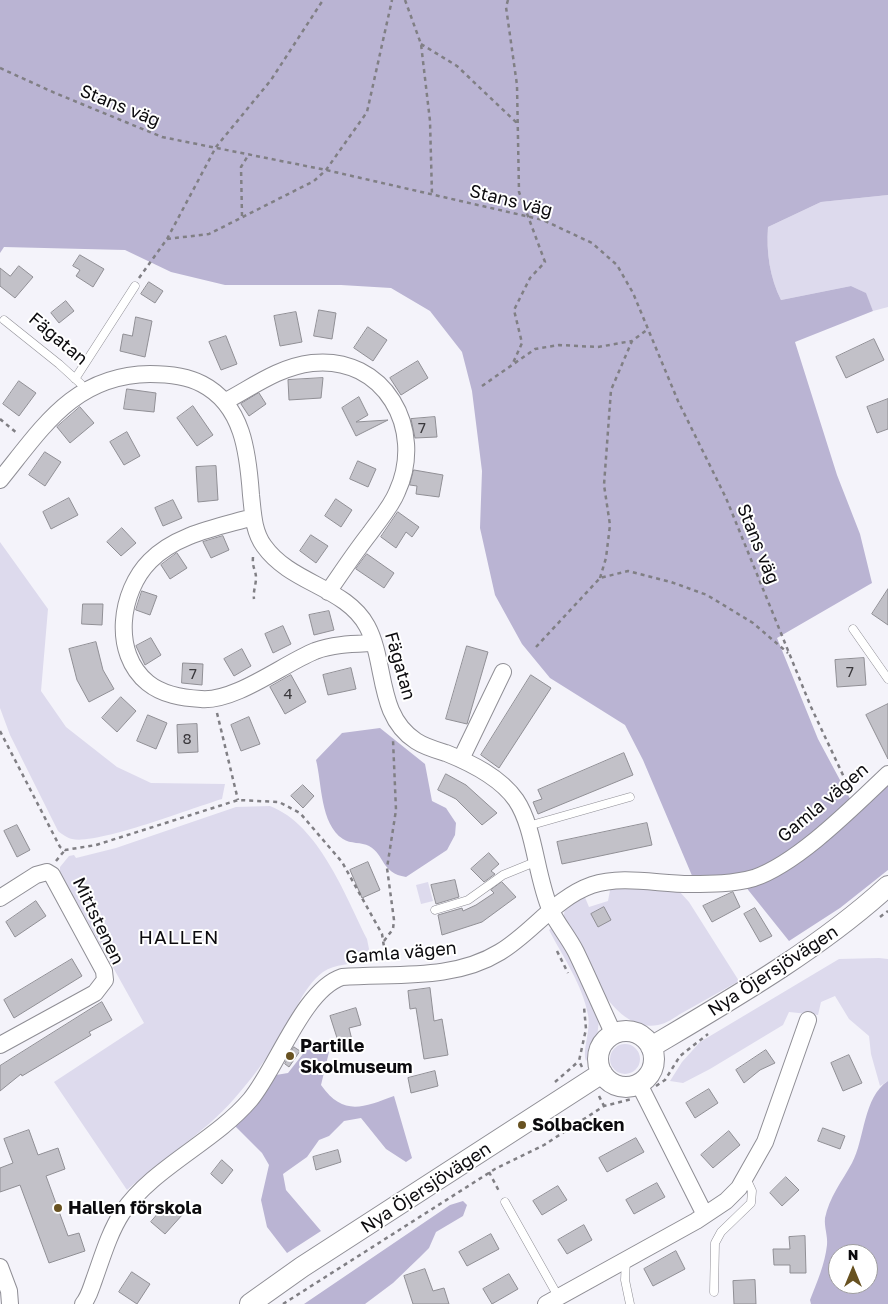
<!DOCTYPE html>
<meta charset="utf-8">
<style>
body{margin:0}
#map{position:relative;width:888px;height:1304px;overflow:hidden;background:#f4f3fa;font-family:"Golos Text",sans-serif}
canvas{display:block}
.north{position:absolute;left:828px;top:1244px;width:50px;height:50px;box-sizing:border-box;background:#fff;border:1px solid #9e9d9f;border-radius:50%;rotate:0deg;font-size:14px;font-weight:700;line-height:20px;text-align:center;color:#0c0b0e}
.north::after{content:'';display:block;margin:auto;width:18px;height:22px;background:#685221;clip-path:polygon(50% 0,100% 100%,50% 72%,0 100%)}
</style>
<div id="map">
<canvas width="888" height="1304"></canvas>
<div class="north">N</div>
</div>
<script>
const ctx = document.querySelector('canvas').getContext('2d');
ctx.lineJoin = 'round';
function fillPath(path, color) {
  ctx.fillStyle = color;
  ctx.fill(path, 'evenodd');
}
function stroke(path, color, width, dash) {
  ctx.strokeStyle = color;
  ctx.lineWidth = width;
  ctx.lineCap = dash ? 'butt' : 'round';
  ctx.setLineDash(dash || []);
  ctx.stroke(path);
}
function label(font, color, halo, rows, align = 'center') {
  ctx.font = font + ' "Golos Text",sans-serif';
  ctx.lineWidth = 4;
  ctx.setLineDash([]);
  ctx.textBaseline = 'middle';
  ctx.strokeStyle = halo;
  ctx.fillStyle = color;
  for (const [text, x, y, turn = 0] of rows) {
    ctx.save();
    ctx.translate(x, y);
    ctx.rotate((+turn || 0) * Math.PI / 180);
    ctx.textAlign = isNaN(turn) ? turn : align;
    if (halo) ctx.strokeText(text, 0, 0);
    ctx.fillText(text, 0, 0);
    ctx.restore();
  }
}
fillPath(new Path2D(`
 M888 195V307L873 311 865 293 851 286 781 300C770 278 766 252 768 227L821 202Z
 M0 542 48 609 41 691 66 727 117 767 151 783 225 784 222 799C192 808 97 845 72 839 67 838 62 834 58 831L10 735 0 708Z
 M270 806C319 825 345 895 367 939L369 949 365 959C352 966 335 963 323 972 301 989 294 1016 280 1039 266 1059 250 1081 234 1099 203 1134 162 1159 127 1190L54 1082 144 1023 60 872V867L69 856 74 855 76 858 116 848 236 807Z
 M428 882 433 901 421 904 416 885Z
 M611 885 679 891 689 902 739 981C720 992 701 1002 682 1013 675 1017 666 1024 658 1025 611 1034 583 955 565 922 561 905 571 903 584 895L589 907 608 901Z
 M552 928 556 929 599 1020 596 1046 586 1061C582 1050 591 1031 588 1015 583 986 563 957 549 930Z
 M879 958 888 959V1081L880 1086 871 1054 869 1036 849 1019 835 996 821 1002 818 1015 789 1012 783 1025 710 1069 683 1083 670 1081 682 1062 700 1042 839 959Z
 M610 1059a15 15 0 1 1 30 0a15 15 0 1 1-30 0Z`), '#dddaed');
fillPath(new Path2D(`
 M0 0H888V195L821 202 768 227C766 252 770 278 781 300L851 286 866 293 873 311 795 342 837 475 860 534 872 583 777 638 818 739 855 808 888 778V870L840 908 789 941 745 886 693 878 643 760 625 725 550 678 522 644 495 595 480 528 482 471 472 391 462 352 430 311 391 288 341 285H225L171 272 125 250 4 247 0 253Z
 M380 728 425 764 432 801 446 808 456 823 455 835 447 850 406 877C381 873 385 855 369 846 362 842 350 844 343 839 320 824 322 783 316 760L342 733Z
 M313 1041 329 1052 321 1085C343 1116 362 1108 394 1096L412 1158 406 1162 386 1149 361 1118 344 1121 329 1136 319 1140 307 1157 283 1174 286 1190 321 1231 287 1253 267 1227 261 1200 269 1165 262 1153 233 1124 276 1075 288 1073Z
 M888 1081V1304H811L810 1300C817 1282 825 1264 827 1245 828 1236 824 1227 825 1218 829 1198 842 1181 852 1163 865 1139 863 1097 888 1081ZM838 1254H868V1284H838Z
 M463 1201 467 1205 463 1216 436 1232 429 1248 419 1258 393 1283 365 1304H304L450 1205Z`), '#bab4d3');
const building = new Path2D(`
 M80 255 104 269 93 287 76 276 80 270 73 266Z
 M19 266 33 277 15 298 0 286V268L10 276Z
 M149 282 163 291 155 303 141 294Z
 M66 301 74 311 59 323 51 313Z
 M319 310 336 313 332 339 314 336Z
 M296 312 302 342 280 346 274 316Z
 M136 317 152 321 145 357 120 351 123 334 132 336Z
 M368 327 387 340 373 361 354 348Z
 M226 336 237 364 221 370 209 342Z
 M874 339 884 360 846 378 836 357Z
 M418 361 428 378 401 395 390 378Z
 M323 378 321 398 289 400 288 380Z
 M19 381 36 393 19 416 3 404Z
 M127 389 156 393 154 412 124 409Z
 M259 393 266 404 249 416 241 404Z
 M359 397 368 415 356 422 388 420 356 436 342 408Z
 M888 399V429L877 433 867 407Z
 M193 406 213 435 197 446 177 418Z
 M80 407 94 423 70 443 57 427Z
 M435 417 437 437 415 438 411 419Z
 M127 432 140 456 124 465 110 442Z
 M45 452 61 462 45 486 29 475Z
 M358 461 376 469 368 487 350 479Z
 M216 466 218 500 198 502 196 467Z
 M414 470 443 475 439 497 416 494 417 486 410 485Z
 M69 498 78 515 51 529 43 512Z
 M336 499 352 510 341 527 325 516Z
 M173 500 182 518 163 526 155 508Z
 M398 512 419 527 412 537 406 532 396 548 381 537Z
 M122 528 136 543 121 556 107 542Z
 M311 535 328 546 316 563 300 551Z
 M223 536 229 550 211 558 203 542Z
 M177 553 187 568 170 579 161 565Z
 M367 554 394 573 384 588 356 569Z
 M888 589V625L872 614Z
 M142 591 157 596 150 615 136 610Z
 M83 604H103L102 625 82 624Z
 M329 611 334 630 314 635 309 615Z
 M283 626 291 644 273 653 265 634Z
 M151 638 161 655 145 665 136 646Z
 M96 642 103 670 114 689 89 702 77 680 69 649Z
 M467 646 488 652 467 724 446 719Z
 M242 649 251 666 234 676 224 659Z
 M864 658 866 685 837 687 835 660Z
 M183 663 203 664 202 685 182 683Z
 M351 668 356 689 328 695 323 675Z
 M291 675 306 702 285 714 270 687Z
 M531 675 551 688 499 768 481 755Z
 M121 697 136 711 117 732 102 718Z
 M888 704V759L866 715Z
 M148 715 167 723 156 749 137 741Z
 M249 717 260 744 241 751 231 725Z
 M197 724 198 752 178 753 177 725Z
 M624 753 633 775 538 814 533 802 542 799 538 790Z
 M446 774 466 785 497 813 482 825 456 799 438 790Z
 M303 785 314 796 303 808 291 796Z
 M647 823 652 845 562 864 557 842Z
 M17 825 30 850 17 857 4 831Z
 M489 853 499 864 491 871 495 874 484 882 471 869Z
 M368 862 380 890 362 898 350 870Z
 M455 880 459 897 436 904 431 885Z
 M502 882 516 897 482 922 442 935 438 915 462 908 463 911 476 905 494 893 491 890Z
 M733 892 740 907 712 922 703 906Z
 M36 901 46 916 15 937 6 922Z
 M604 907 611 920 598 927 591 914Z
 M755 908 772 936 760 942 744 914Z
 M72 959 82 976 14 1018 4 1000Z
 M430 988 434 1021 442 1019 448 1055 424 1059 416 1008 410 1009 408 991Z
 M102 1002 112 1020 89 1032 91 1035 64 1051 22 1076 21 1074 0 1091V1066Z
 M356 1008 361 1025 349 1028 352 1040 339 1044 330 1016Z
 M294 1047 300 1051 289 1067 285 1064Z
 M766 1050 775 1063 760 1070 744 1083 736 1070Z
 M849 1055 862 1083 843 1091 831 1063Z
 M435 1071 438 1086 411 1093 408 1078Z
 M709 1089 718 1103 695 1118 686 1103Z
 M823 1128 845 1136 840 1149 818 1141Z
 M29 1130 38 1155 58 1148 65 1169 46 1176 68 1236 79 1233 85 1251 49 1263 20 1185 0 1192V1168L13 1163 4 1139Z
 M729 1131 740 1145 713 1168 701 1155Z
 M636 1138 644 1152 607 1172 599 1158Z
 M338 1150 341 1162 316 1170 313 1157Z
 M222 1160 233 1170 222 1184 211 1174Z
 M786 1177 799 1190 782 1206 770 1193Z
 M657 1183 665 1197 634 1214 626 1200Z
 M558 1186 567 1200 542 1215 533 1201Z
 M169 1201 183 1214 165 1234 151 1222Z
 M584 1225 592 1240 567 1254 558 1240Z
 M491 1234 499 1249 467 1266 459 1252Z
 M805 1236 806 1273H790V1265H774L773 1249H790L789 1237Z
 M676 1251 685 1269 653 1286 644 1269Z
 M425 1269 433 1291 444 1288 449 1304H413L404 1276Z
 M132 1272 150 1284 137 1304 119 1292Z
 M509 1274 518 1289 492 1304 483 1289Z
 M755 1280 756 1304H734L733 1281Z`);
fillPath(building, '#c2c1c8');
stroke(building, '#908f95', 1);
const service = new Path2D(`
 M4 320 59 364 81 384 84 390
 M75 379 135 286
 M853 629 888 679
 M528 826 630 797
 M435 910 468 900 503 875 535 862
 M505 1202 559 1298
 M626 1259 625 1280 630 1304
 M714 1292 715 1243 721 1232 751 1203 752 1191 746 1178`);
const minor = new Path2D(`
 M226 401C254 386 279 367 312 363 384 355 426 429 397 492 391 507 379 520 370 533 355 552 342 572 328 592
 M0 480C43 427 74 375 150 374 167 374 187 376 202 384 243 405 248 453 251 495 253 512 253 531 264 546 291 584 346 587 367 626 387 663 376 715 416 741 425 747 436 750 446 753 471 763 500 777 516 800 535 828 536 878 551 911 558 925 569 938 576 952 589 979 601 1007 614 1035
 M253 517C219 527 176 534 150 561 120 591 111 653 148 683 163 695 182 698 201 699 235 702 283 664 315 651 334 644 354 644 374 643
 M461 759 503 672
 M0 898 36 875 47 872 52 875 104 971 105 980 95 993 0 1045
 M639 1084 705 1215
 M0 1267 9 1291 10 1304
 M83 1304C89 1297 91 1288 94 1280 102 1258 109 1233 122 1213 152 1168 214 1142 250 1100 277 1068 303 990 342 977 394 973 453 981 500 952 532 933 555 898 592 885 622 875 658 884 690 884 711 884 733 884 754 878 798 863 853 807 888 774
 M546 1304 696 1221 726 1201 739 1188 765 1142 808 1020`);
const tertiary = new Path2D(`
 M598 1059a28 28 0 1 1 56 0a28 28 0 1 1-56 0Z
 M651 1047C732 999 819 949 888 886
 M250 1304 302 1267 602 1073`);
stroke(service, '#8f8e95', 9);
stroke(minor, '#8f8e95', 18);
stroke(tertiary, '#8f8e95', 22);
stroke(new Path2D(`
 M405 0 421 44 430 121 432 195
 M508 0 506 7 517 85 519 192 545 262 530 278 514 310 522 343 513 363
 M421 44 457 66 519 125
 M0 68 55 93 162 137 326 170 543 220 592 243 617 265 633 293 678 401 726 498 811 707 850 790
 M242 216 241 167 249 154
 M167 239 216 147 271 80 323 0
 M139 278 167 239 209 234 314 181 326 170 367 112 392 0
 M482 386 535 349 559 345 598 347 632 341
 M0 419 18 434
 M253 557C252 568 256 570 256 578 256 585 253 591 254 599
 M600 578 606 558 610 525 604 485 611 390 632 341 648 329
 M536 647 600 578 628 571 671 582 707 595 753 623 788 653
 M217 713 238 800
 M0 731 60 847 65 850 96 845 238 800 279 802 300 813 342 862 382 934 386 960
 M56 861 65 850
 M880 917 888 911
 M384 941 393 929 394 920 387 868 396 810 393 740
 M557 951 568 973
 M582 1067 579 1061 586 1029 584 1007
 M555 1082 579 1061
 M656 1086 665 1080 680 1056 708 1034
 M599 1096 604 1106
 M562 1117 570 1128
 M489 1172 500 1193
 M283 1304 495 1169 544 1145 604 1106 632 1099`), '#807f84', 2.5, [4, 4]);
stroke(service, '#fff', 8);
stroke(minor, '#fff', 16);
stroke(tertiary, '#fff', 20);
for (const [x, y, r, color] of [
 [290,1056,5,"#685221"],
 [522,1125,5,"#685221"],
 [58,1208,5,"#685221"]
]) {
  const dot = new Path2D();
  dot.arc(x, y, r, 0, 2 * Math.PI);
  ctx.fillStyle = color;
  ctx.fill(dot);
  stroke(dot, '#fff', 2);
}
label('15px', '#3a383c', null, [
 ["7",422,428],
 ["7",850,672],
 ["7",193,674],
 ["4",288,694],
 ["8",187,739]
]);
label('18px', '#0c0b0e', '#fff', [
 ["Stans väg",120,106,22],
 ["Stans väg",511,201,14],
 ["Fägatan",58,339,40],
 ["Stans väg",758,544,68],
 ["Fägatan",400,666,74],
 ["Gamla vägen",823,803,-40],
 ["Mittstenen",98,921,64],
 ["Gamla vägen",401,953,-5],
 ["Nya Öjersjövägen",773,971,-33],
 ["Nya Öjersjövägen",426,1188,-33]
]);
label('bold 18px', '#0c0b0e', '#fff', [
 ["Partille",300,1046],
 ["Skolmuseum",300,1067],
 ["Solbacken",532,1125],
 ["Hallen förskola",68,1208]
], 'left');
ctx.letterSpacing = '1px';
label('19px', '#0c0b0e', '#fff', [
 ["HALLEN",179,938]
]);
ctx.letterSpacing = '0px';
</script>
